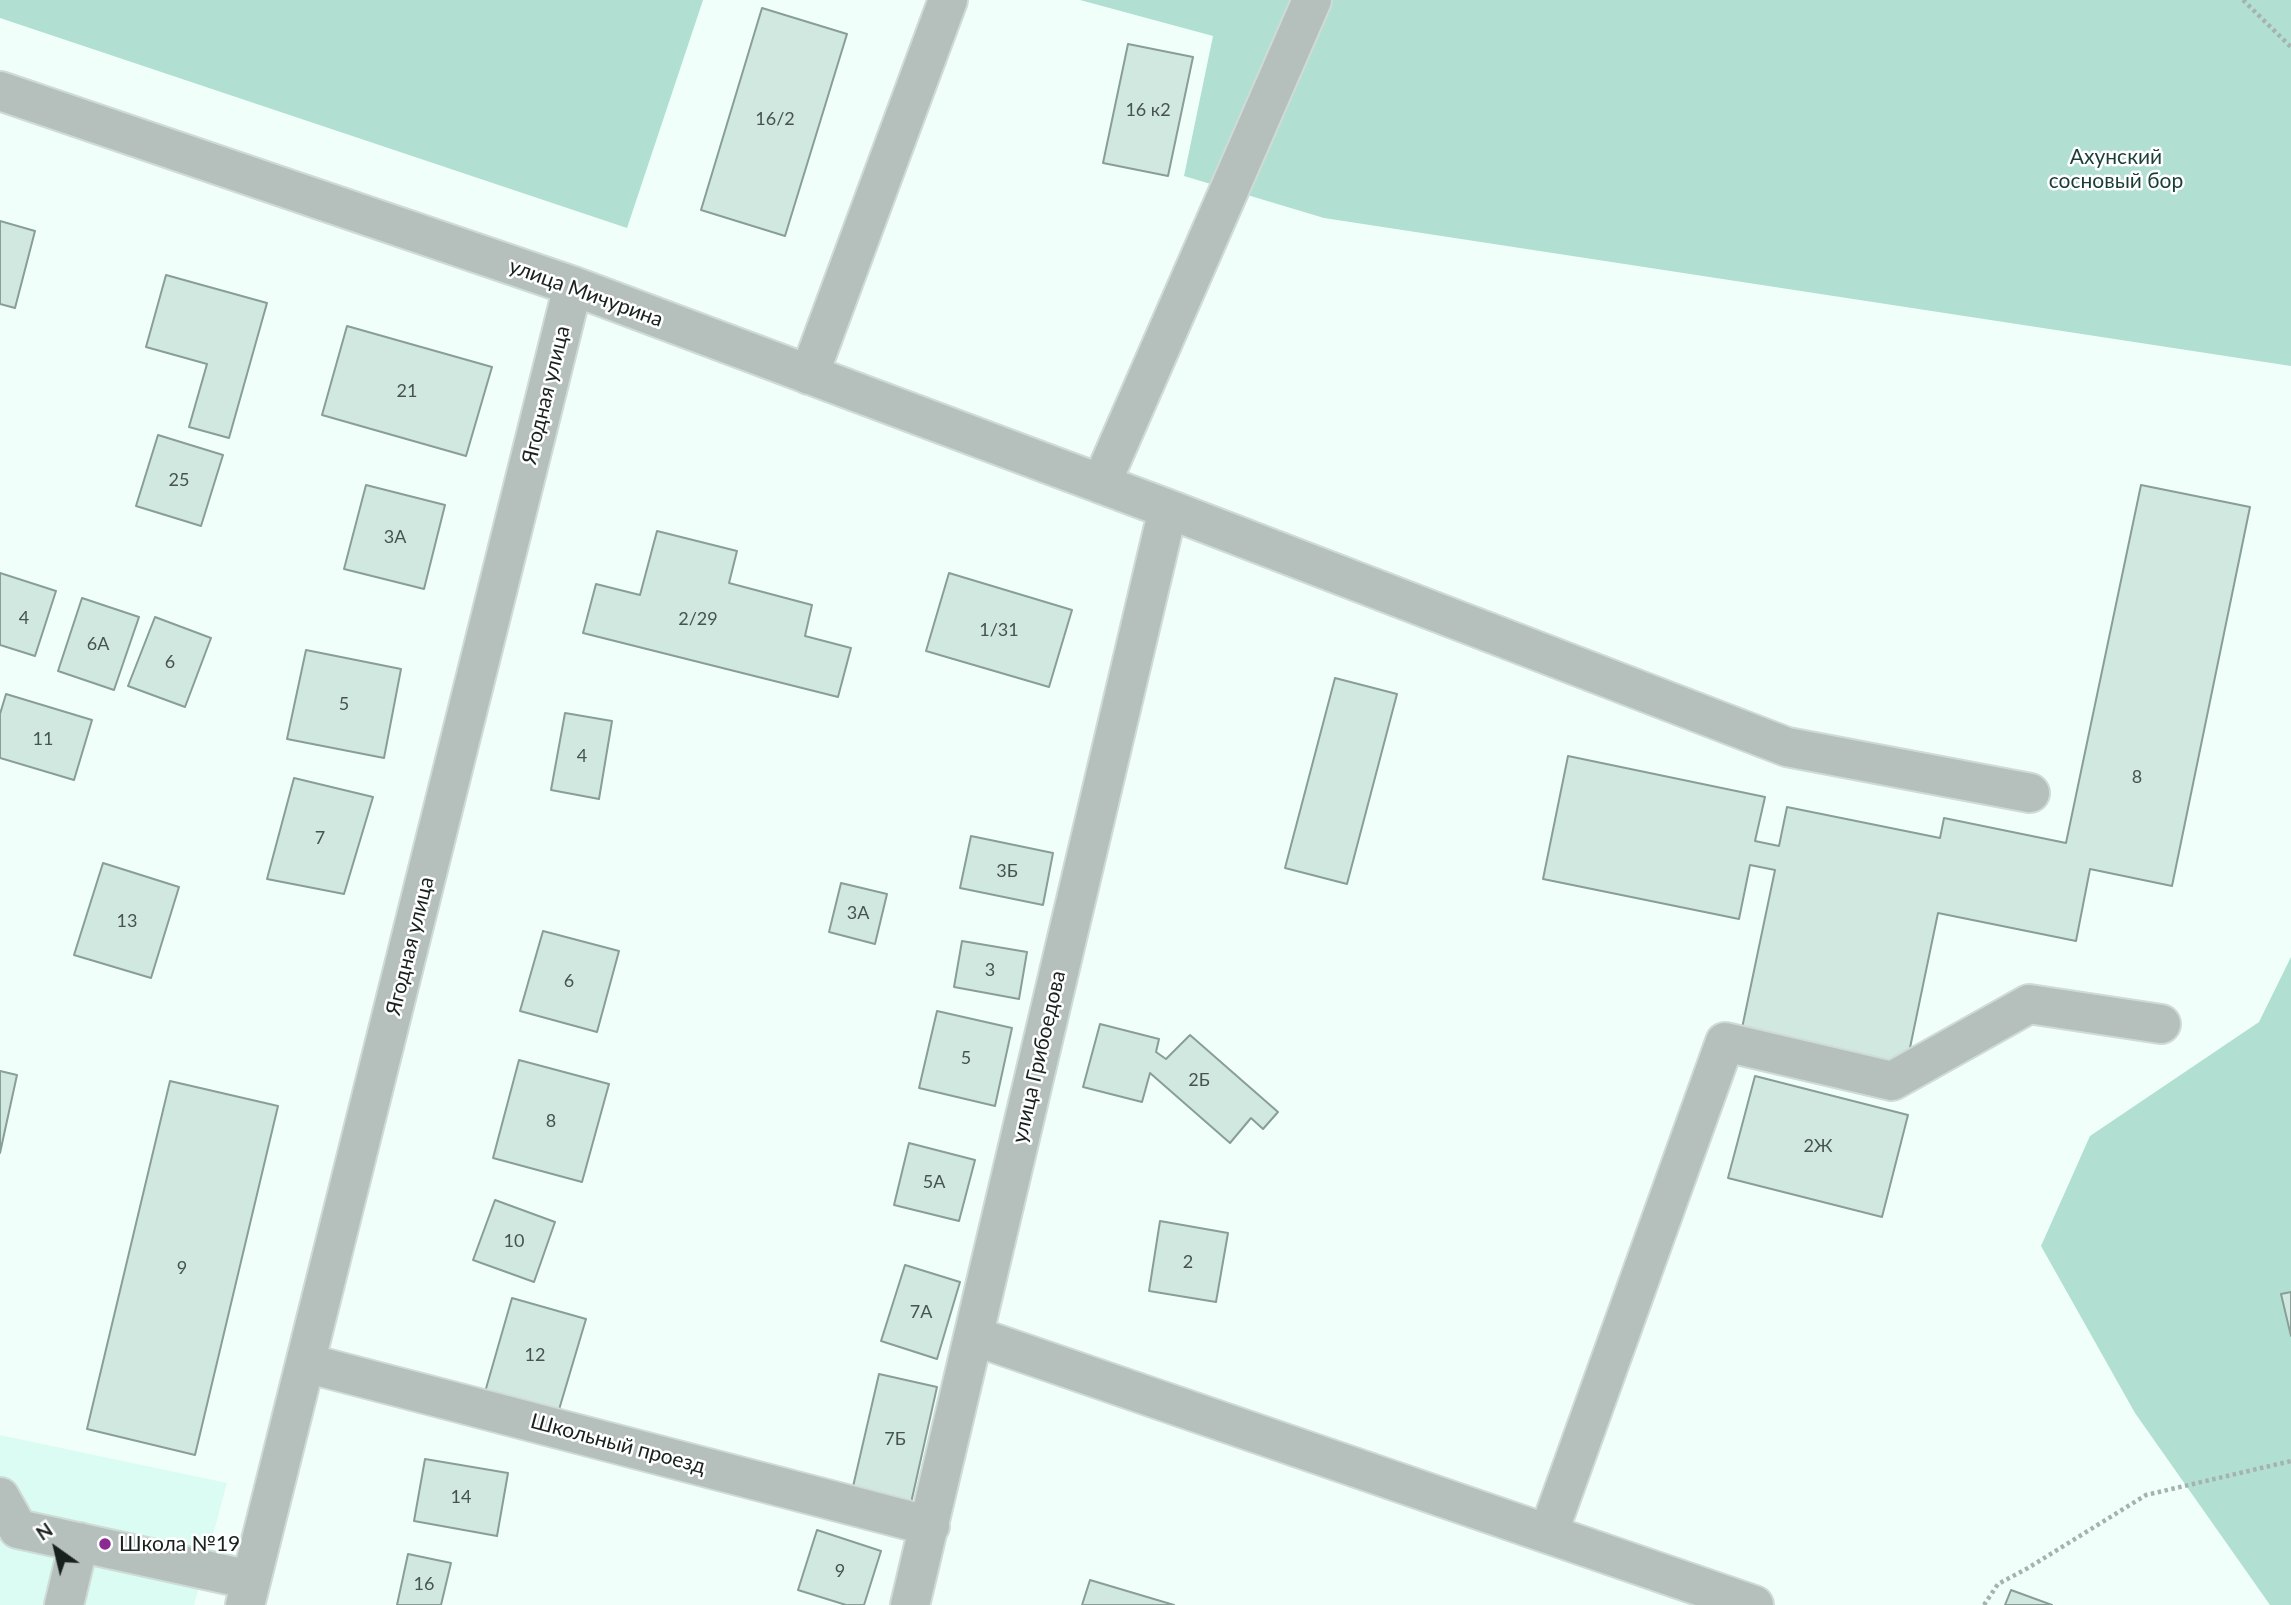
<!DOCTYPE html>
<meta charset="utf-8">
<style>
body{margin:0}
#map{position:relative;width:2291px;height:1605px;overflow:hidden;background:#f1fffa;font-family:Lato,sans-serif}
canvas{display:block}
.north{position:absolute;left:21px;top:1514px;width:70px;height:70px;-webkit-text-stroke:5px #fff;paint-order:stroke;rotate:326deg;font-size:19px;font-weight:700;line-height:28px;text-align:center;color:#19211e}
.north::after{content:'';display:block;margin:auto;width:24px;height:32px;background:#19211e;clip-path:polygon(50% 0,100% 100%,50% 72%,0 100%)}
</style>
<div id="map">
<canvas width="2291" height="1605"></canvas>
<div class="north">N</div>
</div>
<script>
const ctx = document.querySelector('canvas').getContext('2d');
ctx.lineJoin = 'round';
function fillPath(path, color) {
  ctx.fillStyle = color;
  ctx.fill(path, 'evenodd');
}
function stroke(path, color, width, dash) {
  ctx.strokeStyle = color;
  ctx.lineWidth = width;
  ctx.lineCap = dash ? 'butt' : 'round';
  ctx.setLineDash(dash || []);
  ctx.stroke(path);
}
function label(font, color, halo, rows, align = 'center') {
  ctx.font = font + ' Lato,sans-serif';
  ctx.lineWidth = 5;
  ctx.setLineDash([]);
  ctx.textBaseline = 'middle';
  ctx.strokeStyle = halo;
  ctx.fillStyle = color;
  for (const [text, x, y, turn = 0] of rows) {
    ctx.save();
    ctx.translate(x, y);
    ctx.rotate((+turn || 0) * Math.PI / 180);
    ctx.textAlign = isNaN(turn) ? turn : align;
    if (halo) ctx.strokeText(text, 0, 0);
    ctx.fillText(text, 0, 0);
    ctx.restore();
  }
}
fillPath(new Path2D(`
 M0 1435 227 1483 194 1605H0Z`), '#dbfcf2');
fillPath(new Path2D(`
 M0 0H703L627 228 0 18Z
 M1080 0H2291V366L1324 218 1184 176 1213 36Z
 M2291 957V1605H2270L2135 1413 2041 1246 2090 1136 2259 1022Z`), '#b1dfd1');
const building = new Path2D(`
 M762 8 847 34 785 236 701 210Z
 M1128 44 1193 57 1168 176 1103 163Z
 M0 221 35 231 15 308 0 304Z
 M166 275 267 303 229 438 189 427 207 364 146 347Z
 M347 326 492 367 466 456 322 415Z
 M158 435 223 455 201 526 136 506Z
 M366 485 445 505 424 589 344 569Z
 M2141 485 2250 507 2172 886 2090 869 2076 941 1938 913 1906 1067 1741 1033 1775 870 1750 865 1739 919 1543 879 1568 756 1765 797 1755 841 1779 846 1787 807 1940 838 1944 818 2066 843Z
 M657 531 737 551 729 583 812 605 805 636 851 648 838 697 583 633 596 584 640 595Z
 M0 573 56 591 35 656 0 645Z
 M949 573 1072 610 1049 687 926 651Z
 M82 598 139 617 114 690 58 671Z
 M155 617 211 638 185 707 128 686Z
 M306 650 401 669 384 758 287 739Z
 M1335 678 1397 694 1347 884 1285 868Z
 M6 694 92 720 74 780 0 758V714Z
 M565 713 612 721 599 799 551 790Z
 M294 778 373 797 344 894 267 879Z
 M971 836 1053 853 1043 905 960 888Z
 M103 863 179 887 151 978 74 955Z
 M841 883 887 894 875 944 829 932Z
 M543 931 619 951 597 1032 520 1011Z
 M962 941 1027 952 1019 999 954 987Z
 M937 1011 1012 1028 995 1106 919 1088Z
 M1100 1024 1159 1039 1156 1052 1166 1059 1190 1035 1278 1112 1263 1129 1251 1118 1230 1143 1150 1073 1142 1102 1083 1087Z
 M519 1060 609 1084 582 1182 493 1158Z
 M0 1071 17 1075 0 1153Z
 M1755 1076 1908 1115 1882 1217 1728 1178Z
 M170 1081 278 1106 195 1455 87 1429Z
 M909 1143 975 1160 959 1221 894 1205Z
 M495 1200 555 1222 534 1282 473 1260Z
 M1160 1221 1228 1233 1216 1302 1149 1291Z
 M905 1265 960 1282 937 1359 881 1341Z
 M2291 1292V1336L2281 1294Z
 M512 1298 586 1319 558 1413 485 1392Z
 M879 1374 937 1387 911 1503 852 1491Z
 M425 1459 508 1473 497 1536 414 1521Z
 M817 1530 881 1551 864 1605H846L798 1590Z
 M408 1554 451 1563 441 1605H397Z
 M1090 1580 1174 1605H1082Z
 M2011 1590 2052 1605H2005Z`);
fillPath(building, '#d1e8e1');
stroke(building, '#889e97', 2);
const minor = new Path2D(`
 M0 91 573 286 1168 509 1787 747 2030 793
 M809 375 948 0
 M1101 484 1312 0
 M974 1336 1754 1605
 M306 1363 930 1526
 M0 1497 18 1529 251 1580
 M1548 1534 1725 1042 1892 1081 2029 1004 2161 1024
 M64 1605 79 1542
 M245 1605 573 286
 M910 1605 1168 509`);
stroke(minor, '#cedbd7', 42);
stroke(new Path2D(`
 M2243 0 2291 47
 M1984 1605 1998 1584 2028 1568 2146 1495 2291 1461`), '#a6b2ae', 4.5, [3.5, 3.5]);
stroke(minor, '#b5bfbc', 38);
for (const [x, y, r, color] of [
 [105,1544,7,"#8b2a93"]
]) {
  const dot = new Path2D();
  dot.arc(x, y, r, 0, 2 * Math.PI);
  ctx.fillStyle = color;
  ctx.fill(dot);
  stroke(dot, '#fff', 2.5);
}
label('18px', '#47534f', null, [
 ["16 к2",1148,110],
 ["16/2",775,119],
 ["21",407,391],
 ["25",179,480],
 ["3А",395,537],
 ["4",24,618],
 ["2/29",698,619],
 ["1/31",999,630],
 ["6А",98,644],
 ["6",170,662],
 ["5",344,704],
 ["11",43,739],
 ["4",582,756],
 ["8",2137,777],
 ["7",320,838],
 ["3Б",1007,871],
 ["3А",858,913],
 ["13",127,921],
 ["3",990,970],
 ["6",569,981],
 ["5",966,1058],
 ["2Б",1199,1080],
 ["8",551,1121],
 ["2Ж",1818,1146],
 ["5А",934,1182],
 ["10",514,1241],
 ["2",1188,1262],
 ["9",182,1268],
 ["7А",921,1312],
 ["12",535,1355],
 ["7Б",895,1439],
 ["14",461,1497],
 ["9",840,1571],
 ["16",424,1584]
]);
label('21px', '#1a3e35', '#fff', [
 ["Ахунский",2116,157],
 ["сосновый бор",2116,181]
]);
label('21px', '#19211e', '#fff', [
 ["улица Мичурина",586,293,20],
 ["Ягодная улица",546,395,-76],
 ["Ягодная улица",410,946,-76],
 ["улица Грибоедова",1039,1057,-77],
 ["Школьный проезд",618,1444,15]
]);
label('21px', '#19211e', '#fff', [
 ["Школа №19",119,1544]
], 'left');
</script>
